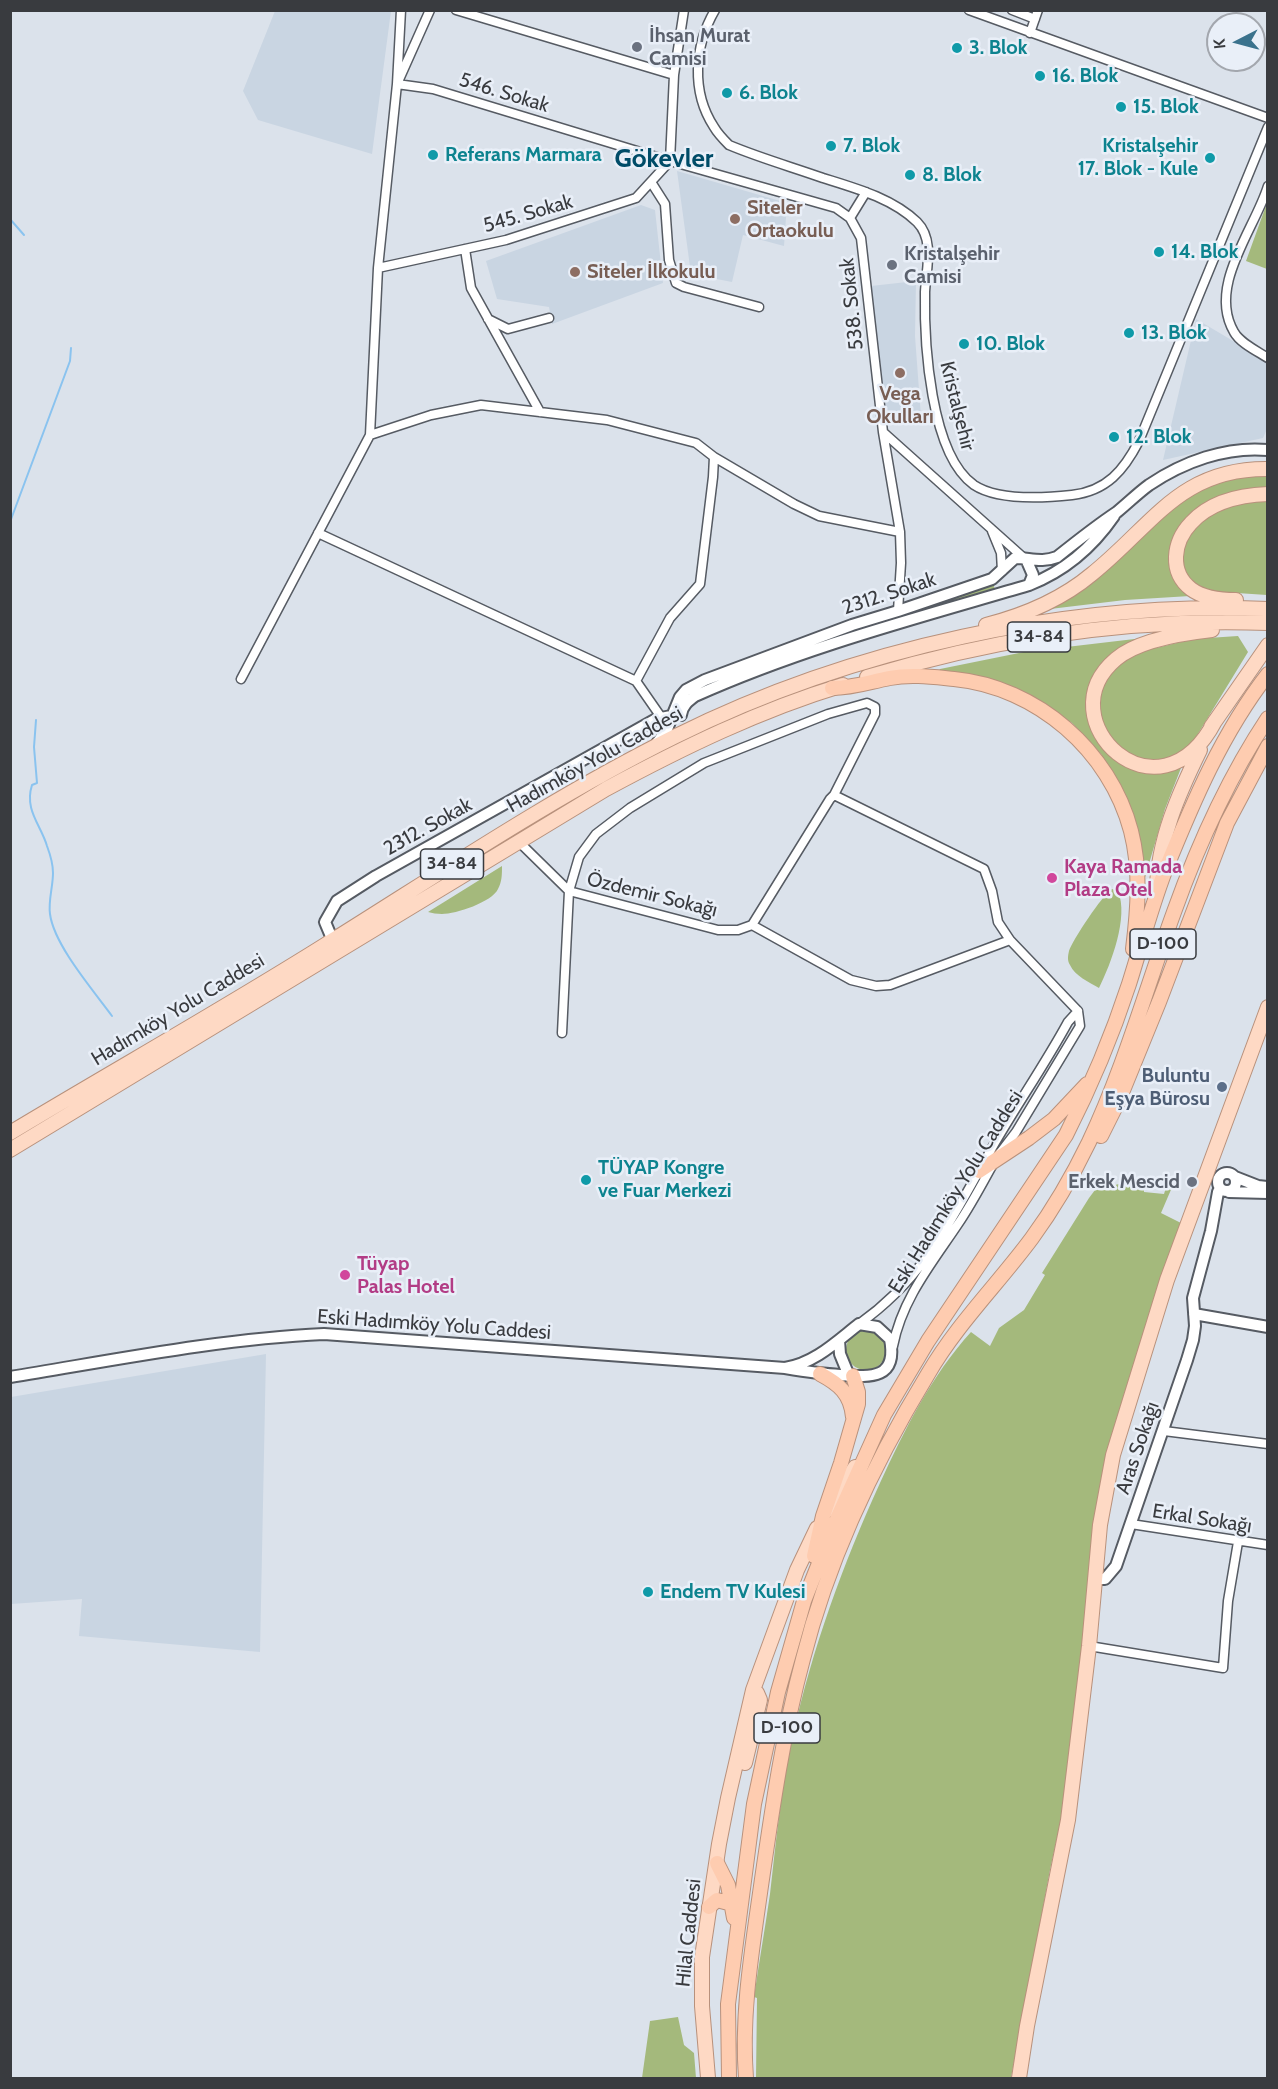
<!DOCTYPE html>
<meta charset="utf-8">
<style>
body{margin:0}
#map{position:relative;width:1278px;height:2089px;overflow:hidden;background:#dbe2eb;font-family:Cabin,sans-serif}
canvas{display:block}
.frame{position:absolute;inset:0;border:12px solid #393b3f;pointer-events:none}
.north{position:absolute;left:1206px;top:12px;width:60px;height:60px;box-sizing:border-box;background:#e9eff8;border:2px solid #a3a7ae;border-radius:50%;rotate:264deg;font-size:16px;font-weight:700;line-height:24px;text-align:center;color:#393b3f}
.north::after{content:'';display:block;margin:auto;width:21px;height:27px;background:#3a728d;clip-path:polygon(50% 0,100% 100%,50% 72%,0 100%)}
</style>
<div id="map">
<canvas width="1278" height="2089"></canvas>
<div class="frame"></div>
<div class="north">K</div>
</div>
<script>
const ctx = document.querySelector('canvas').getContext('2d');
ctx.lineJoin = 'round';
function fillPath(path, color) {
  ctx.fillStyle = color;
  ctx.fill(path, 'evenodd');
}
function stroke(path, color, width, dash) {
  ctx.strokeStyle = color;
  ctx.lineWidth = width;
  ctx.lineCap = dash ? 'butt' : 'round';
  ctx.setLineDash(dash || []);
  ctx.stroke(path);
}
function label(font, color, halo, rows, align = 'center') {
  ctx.font = font + ' Cabin,sans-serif';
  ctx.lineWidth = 5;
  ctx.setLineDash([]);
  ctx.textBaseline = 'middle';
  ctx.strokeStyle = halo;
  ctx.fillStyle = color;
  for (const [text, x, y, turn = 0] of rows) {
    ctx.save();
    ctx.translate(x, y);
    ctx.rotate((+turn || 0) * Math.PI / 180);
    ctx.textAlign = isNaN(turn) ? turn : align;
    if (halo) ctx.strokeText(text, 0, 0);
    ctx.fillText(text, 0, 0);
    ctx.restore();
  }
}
fillPath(new Path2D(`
 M275 11H391L372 154 258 120 243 91Z
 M677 171 787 203 784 246 743 235 732 282 691 274Z
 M641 205 655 210 663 283 552 324 549 307 497 299 486 261Z
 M916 281 915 336 921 417 892 419 886 409 871 286Z
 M1196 319 1267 361V429L1263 438 1163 460Z
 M266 1354 260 1652 79 1636 82 1599 11 1604V1397Z`), '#c9d5e2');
fillPath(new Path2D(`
 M1267 203V269L1246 261Z
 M1256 476 1267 477V489L1183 523 1173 538 1169 553 1170 569 1178 586 1190 596 1125 600 1050 609 1176 504 1209 486 1232 478Z
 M1267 500V595L1207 591 1198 588 1183 572 1180 549 1184 537 1205 517 1236 503Z
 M993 583 995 590 920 610Z
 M1238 636 1248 652 1193 742C1140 797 1061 715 1122 662 1130 654 1145 650 1155 646L1156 648 1193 639Z
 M1143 638 1108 658 1097 670 1092 685 1093 730 1102 745 1114 757 1155 770 1181 768 1165 809 1144 881 1120 787 1101 754 1072 723 1055 712 938 672 940 669 1024 652Z
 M502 866C502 874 502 882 498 889 492 902 456 914 442 914 437 914 432 913 428 912Z
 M1112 889 1118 891C1129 917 1111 964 1099 988 1089 982 1075 976 1070 965 1067 960 1068 956 1069 951 1072 941 1103 894 1112 889Z
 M1119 1184 1144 1187V1192L1164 1194 1167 1184 1173 1185 1161 1213 1181 1223 1116 1428 1067 1792 1050 1870 1011 2078H756L757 1998 754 1997C759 1963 765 1928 770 1894 776 1841 781 1788 793 1736 812 1649 843 1564 880 1483 905 1429 931 1376 971 1332L990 1346 999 1328 1024 1310 1045 1275 1042 1273 1089 1198 1095 1190Z
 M846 1350a20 20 0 1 1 40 0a20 20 0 1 1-40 0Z
 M678 2017 684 2045 694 2053 696 2078H642L650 2021Z`), '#a4b97c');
stroke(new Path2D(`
 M10 219 24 235
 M10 522 70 361 71 348
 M36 720 34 747 37 783 32 785C24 810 41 825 47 846 50 854 53 865 53 873 53 887 48 901 50 914 54 945 93 990 112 1016`), '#8ac3ef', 2);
const minor = new Path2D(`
 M401 10 397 84 433 89 670 161 836 208 850 218 861 238 883 432 1025 559
 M456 10 674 75
 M715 10C694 46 691 92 714 127 718 134 724 140 729 145 760 158 792 167 823 178 855 188 892 198 917 222 935 240 926 270 925 292 924 342 930 454 974 485 998 501 1044 498 1072 495 1107 491 1124 470 1139 441L1268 127
 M969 10 1268 118
 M1012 10 1035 19
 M1030 33 1038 10
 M670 161 674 75 684 10
 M651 182 665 204 669 260 676 283 684 287 759 307
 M1268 186C1255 229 1207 286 1234 332 1240 343 1257 351 1268 358
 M850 218 866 192
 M465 249 471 288 540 412
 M378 268 397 84 430 10
 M488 319 508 329 549 318
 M883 432 900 532 901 563 898 611
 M370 435 378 268 506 240 636 198 670 161
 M992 531 1001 553 1002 571
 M318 533 636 681 661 717
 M241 679 370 435 431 415 481 405 607 420 696 443 714 457
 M636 681 670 618 700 584 713 477 714 457 794 504 819 516 900 532
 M518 841 569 891 718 930H738L752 925 830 799 834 795
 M752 925 851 980 876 986 890 985 1010 940
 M562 1033 569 891 579 857 596 834 630 808 704 763 828 714 867 703 875 707V714L834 795 984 869 992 891 998 922 1010 940 1078 1011
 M1000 1153 1016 1132 1080 1026 1078 1011
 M859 1324C925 1277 949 1223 988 1155 1013 1110 1043 1068 1068 1022L1078 1011
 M893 1346C902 1299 932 1263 958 1224 971 1205 982 1184 993 1164
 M1164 1431 1268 1444
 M1131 1524 1268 1545
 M1089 1646 1223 1668 1228 1601 1238 1542`);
const tertiary = new Path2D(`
 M1026 559 1033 575 1029 585
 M681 715C682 706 688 701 695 696 802 648 917 618 1029 585 1065 571 1092 548 1114 516
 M655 746 667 729 680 697 686 690 705 680 852 625 898 611 992 579 1015 558C1030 558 1042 563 1057 557 1077 541 1096 526 1117 512 1128 503 1138 493 1149 485 1183 462 1226 446 1268 450
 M333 941 325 922 337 901 376 876 656 719 676 715
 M1218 1182a9 9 0 1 1 18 0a9 9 0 1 1-18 0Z
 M1235 1177 1258 1186 1267 1187
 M1229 1192 1268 1193
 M1194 1314 1268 1327
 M839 1340 840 1354 849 1376
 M10 1377C115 1360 218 1339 324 1334L785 1368C803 1371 821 1374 840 1375 870 1377 898 1380 890 1339L877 1327 859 1324C836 1342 815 1363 785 1368
 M1095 1579H1105L1116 1566 1187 1360 1193 1340 1195 1326 1193 1298 1211 1231 1218 1192 1220 1188`);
const primary = new Path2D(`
 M1236 600C1222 600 1203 598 1191 589 1169 572 1173 542 1191 523 1210 502 1240 495 1268 494
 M986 625C1025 615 1061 600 1092 574 1153 525 1180 468 1268 469
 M1212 630C1185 633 1138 640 1116 659 1044 720 1159 829 1215 721
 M867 677C996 638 1132 618 1268 623
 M1211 727 1268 645
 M1157 888C1158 840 1179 793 1200 750
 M10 1133C118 1068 227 1007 333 940 445 870 555 796 674 737 852 648 1069 601 1268 609
 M10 1150 606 789C682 748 760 710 843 685
 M826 1511 855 1467
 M745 1763 760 1700 757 1693 754 1691
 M708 2078 702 2006V1957L719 1844 728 1798 753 1690 797 1570 817 1528
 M1019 2078 1027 2026 1068 1820 1089 1646 1100 1525 1113 1455 1167 1280 1268 1007`);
const trunk = new Path2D(`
 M832 688C854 688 869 682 890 678 911 674 933 677 954 679 1037 687 1110 751 1131 831 1141 870 1138 909 1133 949
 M1101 1136 1119 1100 1159 1002 1227 823 1268 746
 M979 1171 1029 1138 1054 1119 1087 1084
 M820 1374C839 1384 851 1394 853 1417
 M814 1556 823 1516 841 1463 858 1404V1392L853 1376
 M717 1863 728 1885 734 1918
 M709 1907 717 1900 732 1904
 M729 2078 728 2004 754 1804 778 1692 804 1601 833 1528 884 1415 928 1341 1066 1135C1091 1086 1112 1036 1129 984 1141 946 1151 908 1165 871 1193 802 1222 733 1268 674
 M746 2078C741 2014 752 1950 761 1886 772 1810 783 1733 803 1659 828 1560 875 1461 928 1374 957 1324 998 1284 1032 1238 1054 1208 1073 1175 1089 1142 1124 1068 1146 989 1174 912 1198 845 1228 778 1268 718`);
stroke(minor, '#565b63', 11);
stroke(tertiary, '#565b63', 14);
stroke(primary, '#b8917c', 16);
stroke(trunk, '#b8917c', 16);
stroke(minor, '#fff', 8);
stroke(tertiary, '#fff', 10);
stroke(primary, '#fed9c4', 14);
stroke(trunk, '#feccb0', 14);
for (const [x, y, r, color] of [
 [637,47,6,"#6b7280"],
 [957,48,6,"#0f9aa8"],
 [1040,76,6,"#0f9aa8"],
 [727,93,6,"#0f9aa8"],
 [1121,107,6,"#0f9aa8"],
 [831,146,6,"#0f9aa8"],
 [433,155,6,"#0f9aa8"],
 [1210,158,6,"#0f9aa8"],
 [910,175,6,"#0f9aa8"],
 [735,219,6,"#8d6e63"],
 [1159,252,6,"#0f9aa8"],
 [892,265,6,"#6b7280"],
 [575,272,6,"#8d6e63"],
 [1129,333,6,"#0f9aa8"],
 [964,344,6,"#0f9aa8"],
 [900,373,6,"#8d6e63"],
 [1114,437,6,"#0f9aa8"],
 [1052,878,6,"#d1479c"],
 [1222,1087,6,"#5c6f8a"],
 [586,1180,6,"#0f9aa8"],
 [1192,1182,6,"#6b7280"],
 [345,1275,6,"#d1479c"],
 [648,1592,6,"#0f9aa8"]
]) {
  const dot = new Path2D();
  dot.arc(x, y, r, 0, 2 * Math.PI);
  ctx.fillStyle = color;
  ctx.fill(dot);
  stroke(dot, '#e9eff8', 2);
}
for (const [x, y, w] of [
 [1039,637,63],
 [452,864,63],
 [1163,944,66],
 [787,1728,66]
]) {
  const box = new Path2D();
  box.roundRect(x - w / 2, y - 15, w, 30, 4.5);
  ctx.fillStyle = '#e9eff8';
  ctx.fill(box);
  stroke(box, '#393b3f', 1.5);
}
label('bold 18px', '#393b3f', null, [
 ["34-84",1039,637],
 ["34-84",452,864],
 ["D-100",1163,944],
 ["D-100",787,1728]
]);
label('bold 20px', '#5b616d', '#e9eff8', [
 ["İhsan Murat",649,36],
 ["Camisi",649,59],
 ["Kristalşehir",904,254],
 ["Camisi",904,277],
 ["Erkek Mescid",1180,1182,"right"]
], 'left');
label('bold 20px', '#0d838f', '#e9eff8', [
 ["3. Blok",969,48],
 ["16. Blok",1052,76],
 ["6. Blok",739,93],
 ["15. Blok",1133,107],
 ["7. Blok",843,146],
 ["Kristalşehir",1198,146,"right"],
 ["17. Blok - Kule",1198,169,"right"],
 ["Referans Marmara",445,155],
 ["8. Blok",922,175],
 ["14. Blok",1171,252],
 ["13. Blok",1141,333],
 ["10. Blok",976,344],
 ["12. Blok",1126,437],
 ["TÜYAP Kongre",598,1168],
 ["ve Fuar Merkezi",598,1191],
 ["Endem TV Kulesi",660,1592]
], 'left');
label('20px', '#393b3f', '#e9eff8', [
 ["546. Sokak",504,93,17],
 ["545. Sokak",528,214,-16],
 ["538. Sokak",852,304,-96],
 ["Kristalşehir",957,406,76],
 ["2312. Sokak",889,594,-18],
 ["Hadımköy Yolu Caddesi",595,760,-29],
 ["2312. Sokak",428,827,-29],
 ["Özdemir Sokağı",652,895,14],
 ["Hadımköy Yolu Caddesi",178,1010,-31],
 ["Eski Hadımköy Yolu Caddesi",956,1192,-58],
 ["Eski Hadımköy Yolu Caddesi",434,1325,4],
 ["Aras Sokağı",1138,1448,-71],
 ["Erkal Sokağı",1202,1519,9],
 ["Hilal Caddesi",689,1933,-84]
]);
label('bold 20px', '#785e54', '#e9eff8', [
 ["Siteler",747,208],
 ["Ortaokulu",747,231],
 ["Siteler İlkokulu",587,272],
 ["Vega",900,394,"center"],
 ["Okulları",900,417,"center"]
], 'left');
label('bold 20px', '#b23c85', '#e9eff8', [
 ["Kaya Ramada",1064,867],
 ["Plaza Otel",1064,890],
 ["Tüyap",357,1264],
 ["Palas Hotel",357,1287]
], 'left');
label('bold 20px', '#4e5e75', '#e9eff8', [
 ["Buluntu",1210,1076],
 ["Eşya Bürosu",1210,1099]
], 'right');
label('bold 26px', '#004c68', '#e9eff8', [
 ["Gökevler",664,159]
]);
</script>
